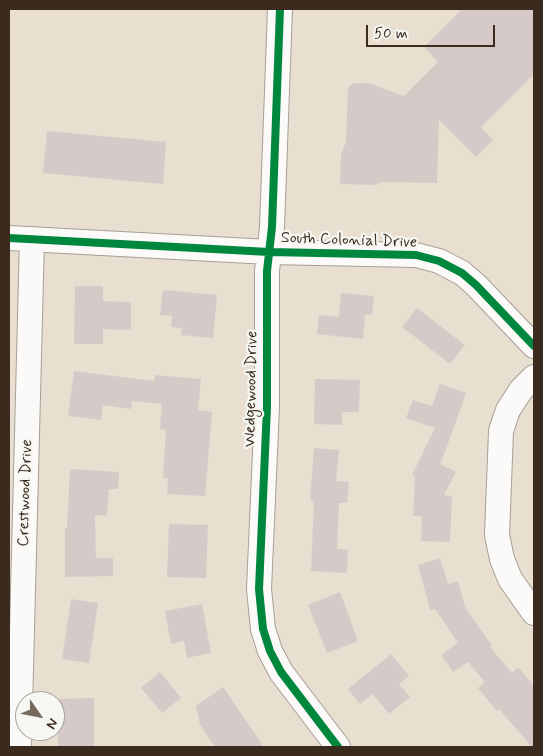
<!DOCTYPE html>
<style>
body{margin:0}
#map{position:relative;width:543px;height:756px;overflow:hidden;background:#e8dfd1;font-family:Mynerve,sans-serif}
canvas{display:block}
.frame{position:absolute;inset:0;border:10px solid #3b2a1e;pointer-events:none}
.north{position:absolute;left:15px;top:691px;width:50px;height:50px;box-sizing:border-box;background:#f6f6f2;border:1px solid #aba49d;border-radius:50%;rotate:123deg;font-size:14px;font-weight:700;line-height:20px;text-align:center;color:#3b2a1e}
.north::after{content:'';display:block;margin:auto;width:18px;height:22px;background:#78695d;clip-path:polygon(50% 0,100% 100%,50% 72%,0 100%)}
.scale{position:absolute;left:366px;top:25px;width:129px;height:22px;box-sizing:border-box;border:2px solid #3b2a1e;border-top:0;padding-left:6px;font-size:15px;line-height:18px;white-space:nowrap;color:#3b2a1e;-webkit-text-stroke:4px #f6f6f2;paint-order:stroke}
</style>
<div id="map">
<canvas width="543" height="756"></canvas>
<div class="frame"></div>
<div class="north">N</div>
<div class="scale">50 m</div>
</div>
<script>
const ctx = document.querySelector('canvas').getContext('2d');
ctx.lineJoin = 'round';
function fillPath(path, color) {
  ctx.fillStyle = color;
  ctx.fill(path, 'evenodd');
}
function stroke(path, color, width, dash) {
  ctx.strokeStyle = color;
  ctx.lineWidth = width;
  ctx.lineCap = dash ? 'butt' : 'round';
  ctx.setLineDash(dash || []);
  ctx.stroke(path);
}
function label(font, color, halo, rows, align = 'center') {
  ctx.font = font + ' Mynerve,sans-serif';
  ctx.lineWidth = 4.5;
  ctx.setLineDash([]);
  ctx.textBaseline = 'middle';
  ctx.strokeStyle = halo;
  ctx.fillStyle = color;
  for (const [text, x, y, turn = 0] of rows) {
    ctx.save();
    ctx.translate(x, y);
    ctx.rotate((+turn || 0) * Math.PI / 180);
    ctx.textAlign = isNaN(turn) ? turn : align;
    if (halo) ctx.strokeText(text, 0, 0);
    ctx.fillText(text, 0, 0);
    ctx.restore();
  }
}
fillPath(new Path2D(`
 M462 9H534V74L481 127 493 140 476 157 439 120 437 183 380 182 377 185 340 184 341 154 346 142 348 88 353 83H369L404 96 438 62 424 47Z
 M47 131 166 142 163 184 43 173Z
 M75 286H103V301L131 302V330L103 329V344H74Z
 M163 290 217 295 213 338 181 335 182 328 171 327 172 316 160 315Z
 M341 293 374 296 372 315H365L363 339 317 334 319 315 339 317Z
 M417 308 465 345 450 364 402 327Z
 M74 371 154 381 155 375 201 379 198 410 212 412 205 496 167 494 168 478H163L166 430 160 429 162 404 132 401 131 409 103 405 101 420 68 416Z
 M315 379 360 380 359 412H342V425L314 424Z
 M440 384 466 393 445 452 440 464 456 472 444 495 452 496 450 542 421 541 422 516H413L415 476 412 475 435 428 406 418 413 400 432 406Z
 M314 448 339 450 336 481 349 482 347 503H339L337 549 348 550 347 573 311 571 314 501 310 500Z
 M70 469 119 472 118 489H109L107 516 95 515 96 558H113V576L65 577V528H67Z
 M169 524 208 525 206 578 167 577Z
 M440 558 448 584 458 581 465 607 492 646 490 647 512 673 518 667 534 686V747H532L499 709 497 711 478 688 485 682 468 662 453 672 441 655 458 643 435 609 430 610 418 565Z
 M340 592 358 641 327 653 308 605Z
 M71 599 98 603 89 663 62 659Z
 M202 604 211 653 187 658 184 641 171 644 165 611Z
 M391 654 409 676 399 684 410 697 389 714 373 694 360 704 348 689Z
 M160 672 181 698 162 713 141 688Z
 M223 687 264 747H215L200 725 196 706Z
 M94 698V747H58L57 699Z`), '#d6cac8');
const minor = new Path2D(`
 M280 9 272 227 267 271V407L259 589 263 629 270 651 281 672 338 747
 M9 238 269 252 416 255 439 261 462 273 476 285 534 346
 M534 377 521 390 508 410 501 431 497 535 502 559 510 579 534 613
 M19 747 32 239`);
stroke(minor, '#a69f95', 26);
stroke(minor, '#fcfaf8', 24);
stroke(new Path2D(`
 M280 9 272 227 267 271V407L259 589 263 629 270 651 281 672 338 747
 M9 238 269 252 416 255 439 261 462 273 476 285 534 346`), '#00873e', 8);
label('16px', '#3b2a1e', '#f6f6f2', [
 ["South Colonial Drive",349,241,2],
 ["Wedgewood Drive",252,389,-89],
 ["Crestwood Drive",26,493,-88]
]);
</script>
